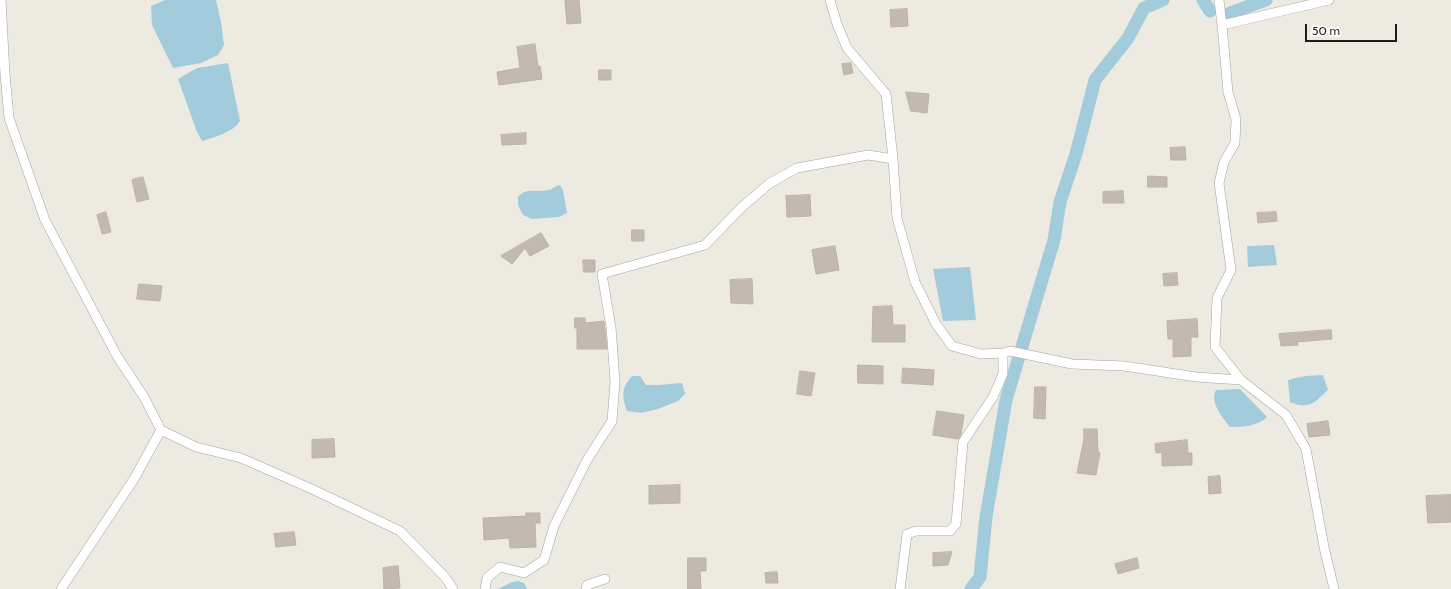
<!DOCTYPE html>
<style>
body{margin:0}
#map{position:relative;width:1451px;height:589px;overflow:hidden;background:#edeae2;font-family:Cabin,sans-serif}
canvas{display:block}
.scale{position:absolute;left:1305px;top:24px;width:92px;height:18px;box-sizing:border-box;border:2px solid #1c1c1c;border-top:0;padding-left:5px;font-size:12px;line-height:14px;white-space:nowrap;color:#1c1c1c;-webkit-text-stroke:3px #fff;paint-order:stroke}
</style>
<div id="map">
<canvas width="1451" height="589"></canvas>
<div class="scale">50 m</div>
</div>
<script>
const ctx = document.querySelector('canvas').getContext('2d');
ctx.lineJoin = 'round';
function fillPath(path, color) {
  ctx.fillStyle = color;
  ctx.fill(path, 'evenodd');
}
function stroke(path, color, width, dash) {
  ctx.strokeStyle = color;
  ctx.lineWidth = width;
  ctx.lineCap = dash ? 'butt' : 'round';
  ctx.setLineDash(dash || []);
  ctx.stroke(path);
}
fillPath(new Path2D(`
 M165 0H216L221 22 224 45 218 55 201 63 173 68 152 25 151 6Z
 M228 63 240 121C232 133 215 137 202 141L197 132 178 79 197 68Z
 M560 185 563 190 567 213 559 217 532 219 523 215 518 205V197C526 187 537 193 548 190 553 189 555 186 560 185Z
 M1274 245 1277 265 1248 267 1247 246Z
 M970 267 976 320 943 321 933 269Z
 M1323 375 1328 390C1314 403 1309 410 1290 402L1288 380 1305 376Z
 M632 376H640L646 385H659L682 383 685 394 678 401 658 409 641 413 627 411C622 397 621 388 632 376Z
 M1240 389 1267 417C1259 426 1242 427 1230 427 1223 418 1209 402 1216 390Z
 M518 581 524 583 527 589H498L512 582Z`), '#a2ccdb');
stroke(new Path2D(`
 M1203 0 1210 11
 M1230 13 1266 0
 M971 589 980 577 986 517 1006 400 1054 240 1060 202 1076 154 1095 80 1128 38 1144 8 1163 0`), '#a2ccdb', 13);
const building = new Path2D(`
 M579 0 581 23 567 24 565 1Z
 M907 9 908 26 891 27 890 10Z
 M535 44 538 66H540L542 79 499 85 497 72 520 68 517 47Z
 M851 63 853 73 844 75 842 64Z
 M599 70H611V80H599Z
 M906 92 929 94 927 113 911 111Z
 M526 133V144L502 145 501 135Z
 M1185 147 1186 160H1171L1170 148Z
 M1148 176 1167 177V187H1148Z
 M143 177 149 199 137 202 132 180Z
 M1123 191 1124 203H1103V192Z
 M810 195 811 216 787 217 786 196Z
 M106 212 111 232 102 234 97 215Z
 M1276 212 1277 221 1258 223 1257 213Z
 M632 230H644V241H632Z
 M541 233 549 246 530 256 525 248 512 264 501 256Z
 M835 246 839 270 816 274 812 250Z
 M583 260H595V272H584Z
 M1177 273 1178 285 1164 286 1163 274Z
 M752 279 753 304 731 303 730 280Z
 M139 284 162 286 160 301 137 299Z
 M892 306 893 325H905V342H872L873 307Z
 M575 318H585V323L604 321 607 349H577V328H575Z
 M1197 319 1198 337H1191V356L1173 357V339H1168L1167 321Z
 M1331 330 1332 339 1297 342 1298 345 1281 346 1279 334Z
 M858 365 883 366V384L858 383Z
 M903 368 934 370 933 385 902 383Z
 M800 371 815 373 811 396 797 394Z
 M1035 387H1046L1045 419 1034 418Z
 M937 411 964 415 961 435 958 439 933 435Z
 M1328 421 1330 435 1309 437 1307 424Z
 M1084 429H1097L1098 452 1100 453 1096 475 1077 473 1084 439Z
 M334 439 335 457 312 458V440Z
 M1187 440 1188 453H1192V465L1162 466V452L1156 453 1155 444Z
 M1220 476 1221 493 1209 494 1208 477Z
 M680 485V503L649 504V486Z
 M1451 495V522L1428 523 1426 496Z
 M526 513H540V523H535L536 547 510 548 509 538 484 540 483 518 526 516Z
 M294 532 296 545 276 547 274 534Z
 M952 552 948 565 933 566V553Z
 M688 558H706V571H700L701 589H688Z
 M1137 558 1139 568 1118 574 1115 564Z
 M398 566 400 588 384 589 383 568Z
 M777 572 778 583H766L765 573Z`);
fillPath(building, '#c2bab1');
stroke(building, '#bfb1a4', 1);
const street = new Path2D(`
 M1 0 5 74 9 118 45 220 117 356 144 397 161 430 196 447 241 458 314 490 400 531 445 577 453 589
 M830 0 837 24 847 48 886 94 893 159 897 218 915 282 936 324 952 346 981 354 1003 353 1010 351 1072 364 1124 366 1196 377 1241 380 1286 415 1306 449 1324 547 1334 589
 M1219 0 1222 25
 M1241 380 1215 347 1217 298 1231 270 1219 183 1224 162 1235 143 1236 119 1228 92 1222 25 1329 0
 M61 589 134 479 161 430
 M485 589 487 578 500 567 524 573 544 560 554 526 587 460 612 421 615 382 611 327 602 274 705 245 742 207 770 183 797 168 868 155 893 159
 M586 589 587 585 605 579
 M900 589 907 534 916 531H950L956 524 963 442 993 397 1003 374V353`);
stroke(street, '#a3a3a3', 10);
stroke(street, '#fff', 9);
</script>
